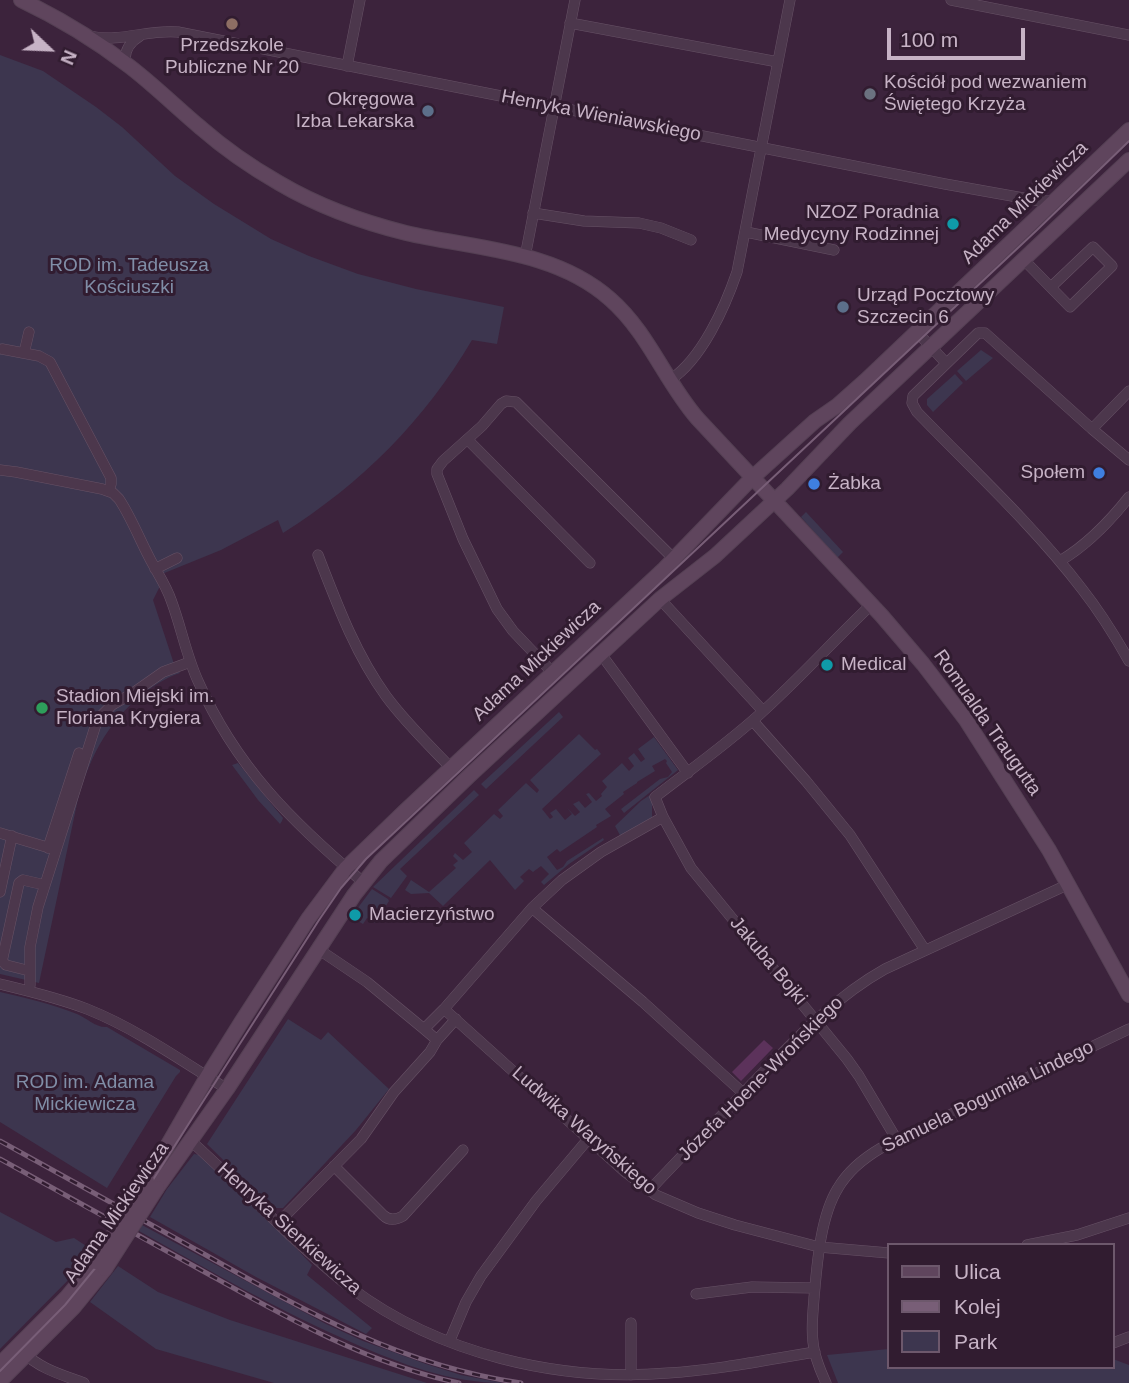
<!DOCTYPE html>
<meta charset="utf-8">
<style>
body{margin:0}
#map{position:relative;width:1129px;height:1383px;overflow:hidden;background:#3c233c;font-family:Arial,sans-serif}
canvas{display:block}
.legend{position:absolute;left:887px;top:1243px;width:228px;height:126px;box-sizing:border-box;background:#311c30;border:2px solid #6d586c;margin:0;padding:9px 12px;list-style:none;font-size:21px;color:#c7b3c6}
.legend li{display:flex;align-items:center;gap:14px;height:35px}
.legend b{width:35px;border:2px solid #6d586c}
.north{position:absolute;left:14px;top:14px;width:70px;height:70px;-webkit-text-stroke:5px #311c30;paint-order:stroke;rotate:113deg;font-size:19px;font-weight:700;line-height:28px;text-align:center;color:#c7b3c6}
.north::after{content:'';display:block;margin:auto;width:24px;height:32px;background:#c7b3c6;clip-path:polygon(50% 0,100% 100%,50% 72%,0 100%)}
.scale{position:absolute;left:887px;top:28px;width:138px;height:32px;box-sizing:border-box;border:4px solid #c7b3c6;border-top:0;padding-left:9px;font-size:21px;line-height:24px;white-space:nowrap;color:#c7b3c6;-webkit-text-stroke:5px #311c30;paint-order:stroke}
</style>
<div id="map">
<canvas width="1129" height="1383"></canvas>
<ul class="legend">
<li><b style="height:9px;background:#5f455d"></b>Ulica</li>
<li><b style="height:9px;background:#785e77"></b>Kolej</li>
<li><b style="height:19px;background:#3d364f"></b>Park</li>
</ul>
<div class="north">N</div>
<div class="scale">100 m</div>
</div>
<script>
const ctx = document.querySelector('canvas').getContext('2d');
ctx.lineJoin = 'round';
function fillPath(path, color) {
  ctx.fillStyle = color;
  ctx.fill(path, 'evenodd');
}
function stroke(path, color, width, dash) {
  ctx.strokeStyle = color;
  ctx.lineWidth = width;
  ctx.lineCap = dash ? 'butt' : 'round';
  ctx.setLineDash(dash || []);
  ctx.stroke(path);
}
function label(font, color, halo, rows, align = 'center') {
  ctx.font = font + ' Arial,sans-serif';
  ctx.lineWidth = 6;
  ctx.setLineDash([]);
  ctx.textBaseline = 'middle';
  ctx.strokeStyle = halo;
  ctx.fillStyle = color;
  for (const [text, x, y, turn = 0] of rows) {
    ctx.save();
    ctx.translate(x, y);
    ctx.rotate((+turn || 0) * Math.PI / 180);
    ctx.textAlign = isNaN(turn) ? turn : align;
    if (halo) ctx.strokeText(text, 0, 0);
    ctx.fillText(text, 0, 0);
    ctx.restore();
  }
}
fillPath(new Path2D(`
 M0 55 43 71 96 107 122 127 175 176 214 204 271 239 309 256 358 274 416 289 504 307 497 344 472 340C425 420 361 484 283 533L278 520 221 550 157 576 160 586 153 600 176 670H178L180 673C170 676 160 682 151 688 111 716 91 753 78 799L39 983 0 974Z
 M981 350 993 358 966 381 957 371Z
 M955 374 963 383 933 412 927 405V399Z
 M806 512 843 552 837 558 801 517Z
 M559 712 563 717 486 789 481 784Z
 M579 734 595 750 597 749 601 754 542 809 550 819 553 817 550 813 556 809 565 820 572 814 567 808 575 816 580 812 573 804 579 801 585 808 592 802 586 794 589 793 596 801 602 796 601 794 607 787 602 781 622 763 629 771 634 766 628 758 634 753 641 762 645 759 638 749 654 737 678 770 624 813 621 809 660 779 668 777 672 772 666 763 667 761 665 759 652 766 655 771 637 782V783L623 792 624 794 605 809 611 816 596 825 597 827 560 852 557 849 547 857 557 870 563 867 567 861 603 838 604 840 569 864 544 885 541 882 549 874 541 866 533 872 529 869 520 877 524 881 515 890 490 860 443 906 429 893 411 894 405 890 411 880 429 892 456 868 453 865 458 861 453 856 455 853 463 860 472 852 464 843 494 814 500 819 503 816 498 810 526 783 537 793 539 790 530 780Z
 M238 763 283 818 282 821 280 824 258 800 232 765Z
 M474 790 479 795 400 869 407 876 391 898 373 887Z
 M656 791 652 799V818L621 837 615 826 641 801Z
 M372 889 388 899 389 901 375 923 367 918 363 924 351 917Z
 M0 992C26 998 52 1004 77 1014 87 1018 96 1028 107 1027L180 1070V1072L176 1076 107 1188 0 1122Z
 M288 1019 321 1040 328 1032 389 1089 356 1130 283 1208H272L207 1144Z
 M194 1154 200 1155 262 1212 312 1265 307 1275 372 1328 366 1334 256 1277 150 1217 167 1189Z
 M0 1212 56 1242 74 1238 94 1251 88 1260 0 1349Z
 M142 1225 326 1324 363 1341 426 1364 461 1375 503 1383C451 1383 401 1364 353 1343 279 1311 209 1270 139 1231Z
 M118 1266 158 1292 230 1320 427 1383H274L156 1349 90 1302Z
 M889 1349V1367H1113V1359L1129 1365V1383H838L827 1355Z`), '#3d364f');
fillPath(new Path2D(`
 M764 1040 773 1048 741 1081 732 1072Z`), '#5c325b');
const street = new Path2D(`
 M951 0 1129 35
 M570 23 778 62
 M90 36C121 43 147 29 178 32L945 184 1040 201H1055
 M126 64C123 52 130 42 140 36
 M347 66 360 0
 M533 213 584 221 639 223 661 228 691 240
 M746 232 834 250
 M525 257 575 0
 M1023 259 1070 307 1112 266 1093 247 1051 287
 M917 332 946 363
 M2 349 39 356 50 362 111 478V484L109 491
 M24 353 29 332
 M670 380C702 359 725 307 737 272L790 0
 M1092 429 1129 391
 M468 440 590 563
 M1129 460 1092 429 985 333H978L913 396 912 403 917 412C972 469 1034 526 1082 589 1100 612 1115 636 1129 661
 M0 470 16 472 102 489 113 493 119 499C131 517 139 538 149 557 156 571 166 585 171 600 181 626 186 655 198 681 236 767 292 822 363 882
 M318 555C337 604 355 653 386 696 405 722 429 745 451 768
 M1060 561C1087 545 1110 521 1129 497
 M155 569 177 558
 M660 599 763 711
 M601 654 688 773
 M553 673 513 631 497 609 463 539 437 474V469L443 461 482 426 501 404 506 401 516 402 674 559
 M753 721 806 781 850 835 925 950
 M663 817 691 868 847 1059 859 1076 897 1140
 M0 833 53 849
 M48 848 79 753
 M0 892 12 836
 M532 908 643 1002 743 1093
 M318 949 367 982 424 1029 444 1009 624 1171 656 1195 698 1213 735 1225 819 1247 889 1253
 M30 971 6 965 2 961 19 883 23 880 45 885
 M0 984C29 991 59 998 87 1009 137 1029 182 1061 227 1089
 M29 991 30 985V947L38 907 96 724 100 717 112 705 133 693 163 672 190 662
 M444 1009 532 908 562 880 601 852 663 817 655 797C690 770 727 744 760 714 799 679 833 641 871 605
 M424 1029 437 1040 456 1019
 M191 1141C225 1172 258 1204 291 1236 311 1254 330 1272 351 1288 439 1354 559 1382 668 1373 717 1370 766 1360 815 1352
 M334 1166 383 1215C389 1221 396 1220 403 1216L463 1150
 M649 1191C682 1155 717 1121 750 1086 792 1043 833 998 885 969L1069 884
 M278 1223 361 1139 394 1092 430 1052 437 1040
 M1027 1245 1077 1235 1129 1218
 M696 1294 752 1287 815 1288
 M631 1323V1375
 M450 1340 466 1302 481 1276 536 1201 589 1138
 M1113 1343 1129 1337
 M23 1352C40 1369 63 1375 84 1383
 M826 1383C820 1370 814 1356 813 1342 811 1327 813 1313 814 1298 817 1265 820 1217 838 1188 848 1171 864 1158 881 1148L1129 1029`);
const secondary = new Path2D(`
 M21 0C59 18 95 40 129 66 154 85 177 108 201 128 225 149 251 167 279 183 318 206 362 222 406 233 475 249 555 250 610 299 648 332 665 381 697 418L882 616 923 664 966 720 1049 850 1129 995
 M147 1181 207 1077 242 1021 308 919 346 868 405 811 664 569 752 478 815 421 838 405 865 381 1129 130
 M157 1188 227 1089 354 895 381 861 469 776 660 599 715 556 787 489 850 423 1129 160
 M0 1364 66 1298 96 1262
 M0 1381 74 1307 105 1269`);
stroke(street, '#675266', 11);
stroke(secondary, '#554054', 16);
stroke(street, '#4c374c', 10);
stroke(secondary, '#5f455d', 14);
stroke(new Path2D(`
 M0 1371 65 1305 101 1261 319 920 341 888 366 859 1037 230 1129 141`), '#785e77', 2);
const rail = new Path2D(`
 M0 1141C68 1179 136 1216 204 1254 307 1312 402 1366 521 1383
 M0 1159C70 1198 140 1237 210 1275 289 1319 369 1364 459 1383`);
stroke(rail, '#785e77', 5);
stroke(rail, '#311c30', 2.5, [8]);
const secondaryBridge = new Path2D(`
 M96 1262 147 1181
 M105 1269 157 1188`);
stroke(secondaryBridge, '#554054', 16, []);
stroke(secondaryBridge, '#5f455d', 14);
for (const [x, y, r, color] of [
 [232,24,7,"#8d6e63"],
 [870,94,7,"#6b7280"],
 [428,111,7,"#5c6f8a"],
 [953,224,7,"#0f9aa8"],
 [843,307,7,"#5c6f8a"],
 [1099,473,7,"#3f7fe0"],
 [814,484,7,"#3f7fe0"],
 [827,665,7,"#0f9aa8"],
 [42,708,7,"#2e9e5b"],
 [355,915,7,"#0f9aa8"]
]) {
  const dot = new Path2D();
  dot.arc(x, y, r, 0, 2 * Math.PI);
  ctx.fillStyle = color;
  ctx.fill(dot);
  stroke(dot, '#311c30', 2.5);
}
label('19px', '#c7b3c6', '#311c30', [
 ["Przedszkole",232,46,"center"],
 ["Publiczne Nr 20",232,68,"center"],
 ["Kościół pod wezwaniem",884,83],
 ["Świętego Krzyża",884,105],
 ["Okręgowa",414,100,"right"],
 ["Izba Lekarska",414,122,"right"],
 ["NZOZ Poradnia",939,213,"right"],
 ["Medycyny Rodzinnej",939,235,"right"],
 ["Urząd Pocztowy",857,296],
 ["Szczecin 6",857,318],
 ["Społem",1085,473,"right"],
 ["Żabka",828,484],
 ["Medical",841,665],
 ["Stadion Miejski im.",56,697],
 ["Floriana Krygiera",56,719],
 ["Macierzyństwo",369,915]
], 'left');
label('19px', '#c7b3c6', '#311c30', [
 ["Henryka Wieniawskiego",601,116,11],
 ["Adama Mickiewicza",1025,203,-44],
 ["Adama Mickiewicza",537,661,-43],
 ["Romualda Traugutta",987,723,55],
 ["Jakuba Bojki",768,961,50],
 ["Józefa Hoene-Wrońskiego",761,1079,-45],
 ["Samuela Bogumiła Lindego",988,1097,-26],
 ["Ludwika Waryńskiego",584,1131,41],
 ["Adama Mickiewicza",117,1213,-55],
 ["Henryka Sienkiewicza",289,1229,42]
]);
label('19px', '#808ea7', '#311c30', [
 ["ROD im. Tadeusza",129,266],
 ["Kościuszki",129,288],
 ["ROD im. Adama",85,1083],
 ["Mickiewicza",85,1105]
]);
</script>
